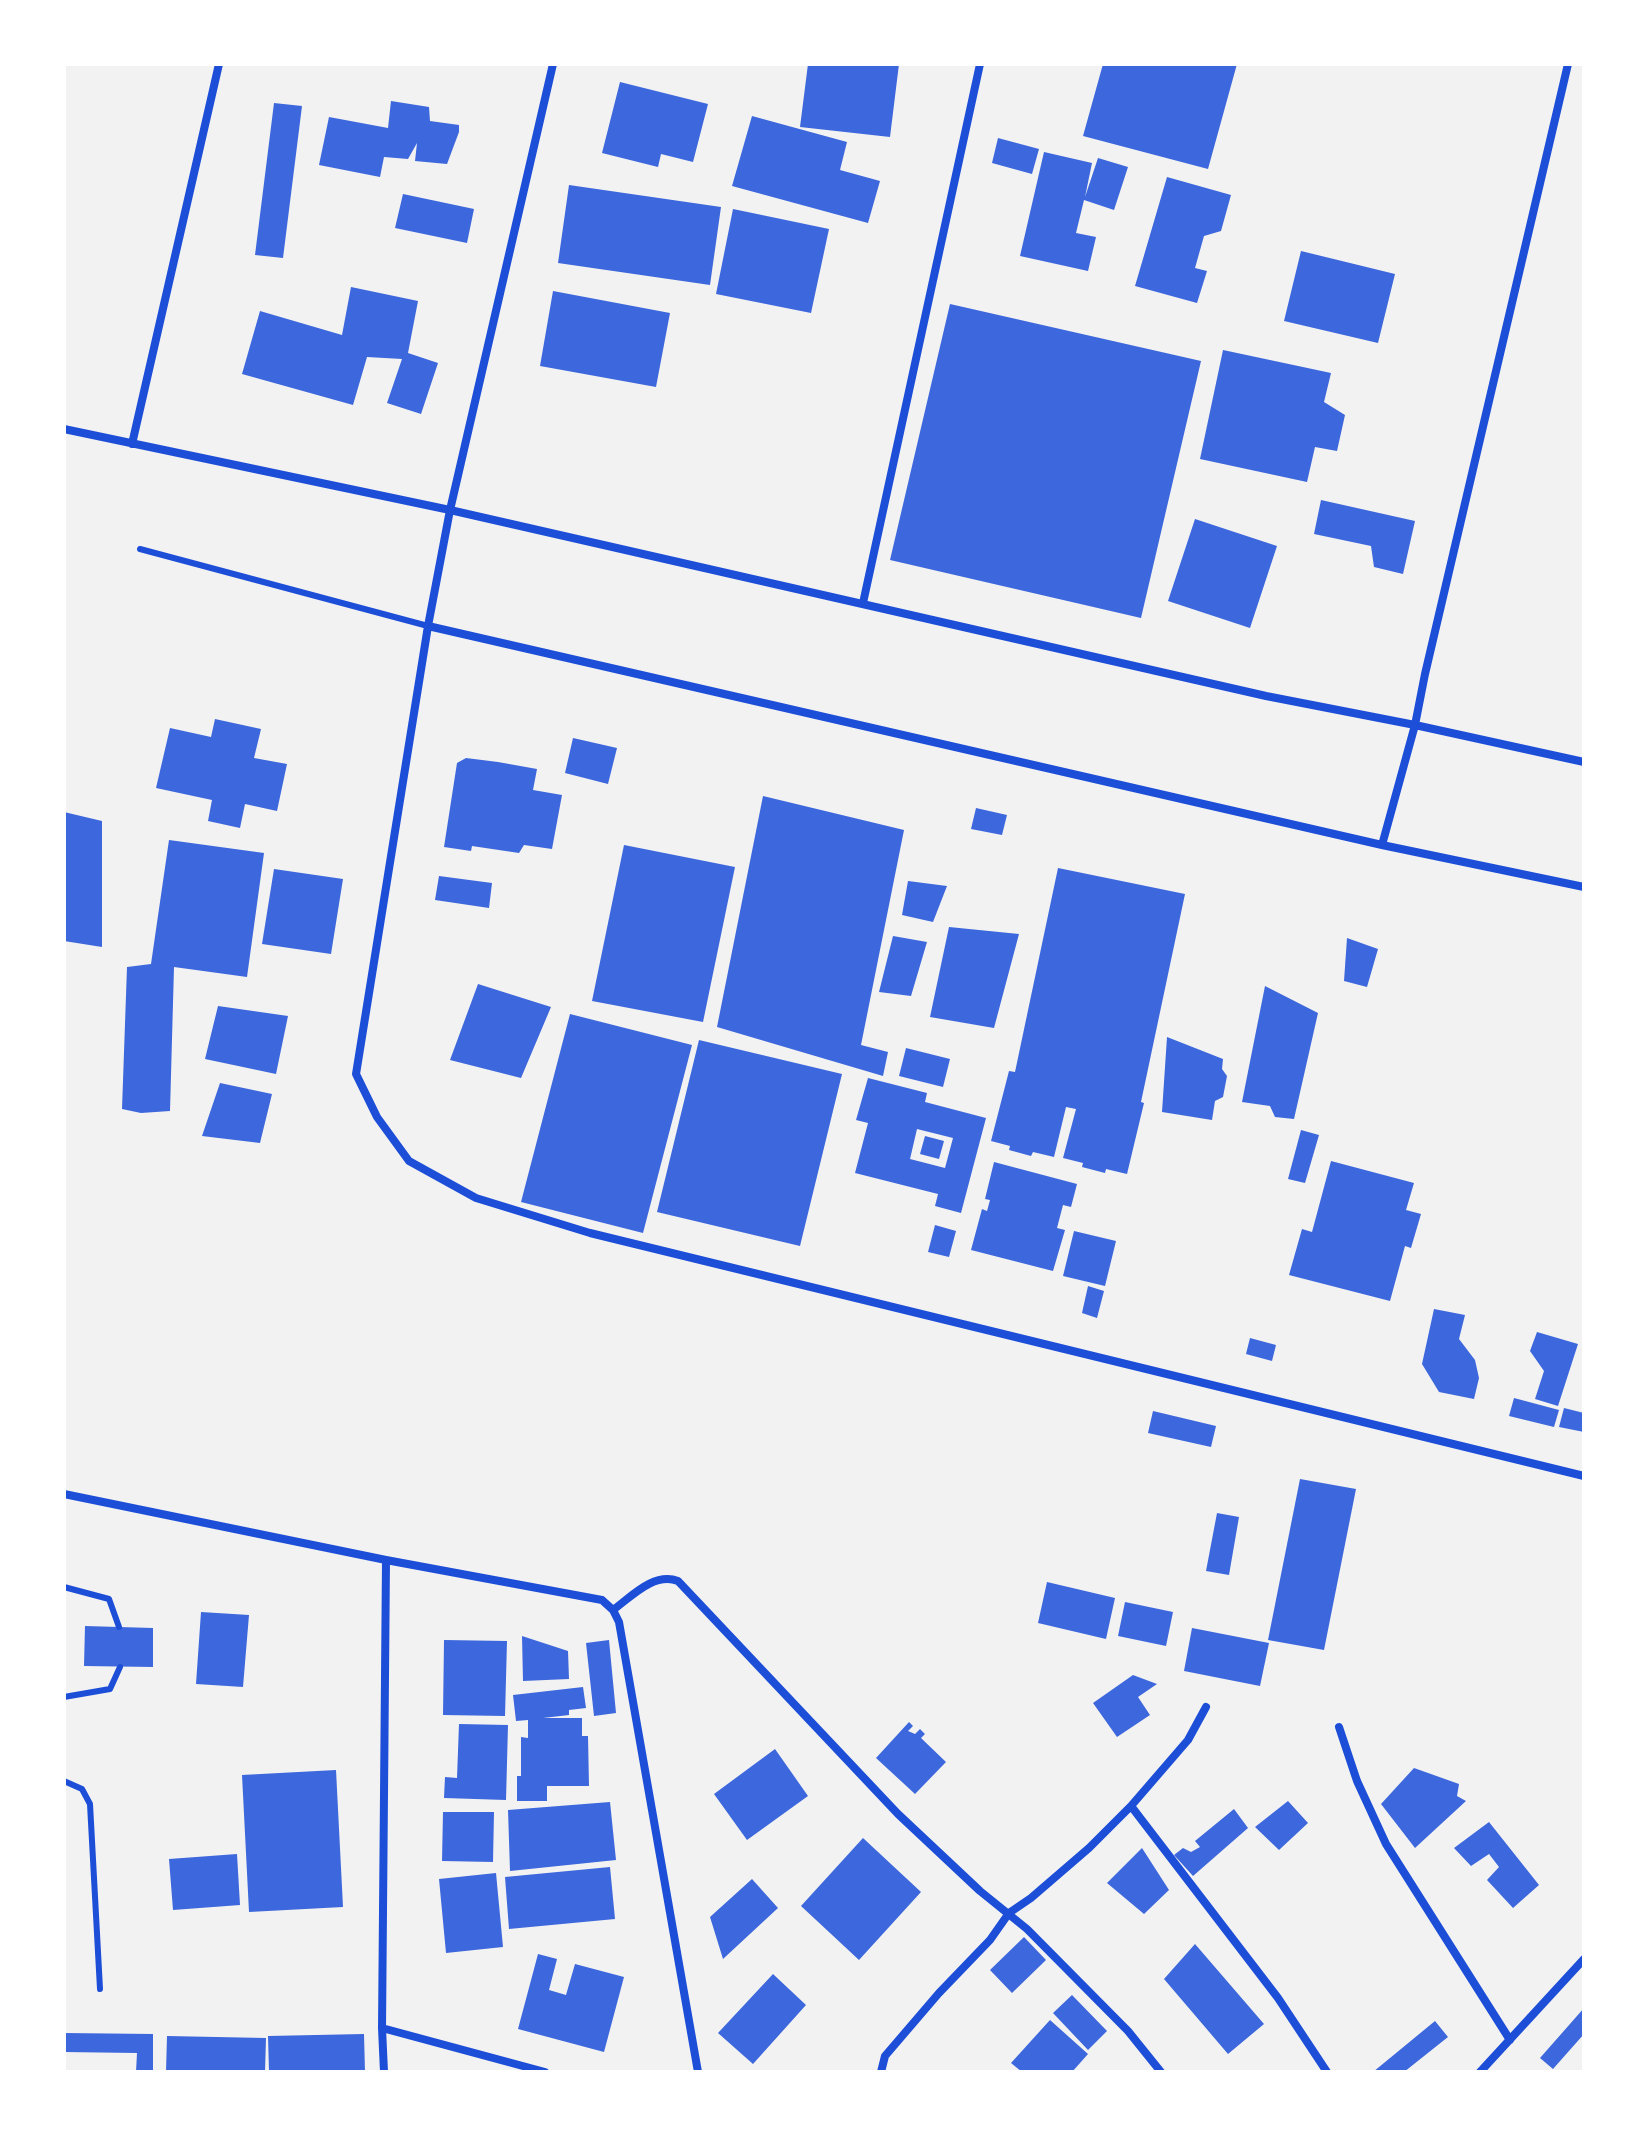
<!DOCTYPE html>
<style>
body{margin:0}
#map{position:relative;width:1648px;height:2136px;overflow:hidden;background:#f2f2f2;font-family:"Sofia Sans Condensed",sans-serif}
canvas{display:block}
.frame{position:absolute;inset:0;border:66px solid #fff;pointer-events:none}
</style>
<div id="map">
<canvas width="1648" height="2136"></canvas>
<div class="frame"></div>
</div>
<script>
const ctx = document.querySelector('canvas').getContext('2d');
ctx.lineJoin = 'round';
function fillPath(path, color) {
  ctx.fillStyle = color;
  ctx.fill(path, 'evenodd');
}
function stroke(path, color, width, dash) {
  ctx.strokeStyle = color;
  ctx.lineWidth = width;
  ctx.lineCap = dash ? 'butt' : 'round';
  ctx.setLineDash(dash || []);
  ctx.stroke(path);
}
fillPath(new Path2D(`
 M808 64H899L890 137 800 127Z
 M1103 64H1237L1208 169 1083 136Z
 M620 82 708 104 693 162 661 154 658 167 602 153Z
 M391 101 429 107 430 121 459 125V132L447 164 415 161 417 143 408 159 384 157 380 177 319 165 329 117 388 128Z
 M274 103 302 106 283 258 255 255Z
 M752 116 847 142 840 170 880 181 868 223 732 186Z
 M998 138 1039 149 1032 174 992 163Z
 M1044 152 1092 163 1085 197 1098 158 1128 167 1114 210 1084 200 1076 233 1096 237 1088 271 1020 256Z
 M1167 177 1231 195 1221 231 1204 236 1195 268 1207 271 1197 303 1135 286Z
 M569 185 721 207 710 285 558 263Z
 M403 194 474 209 467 243 395 228Z
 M733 209 829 229 811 313 716 294Z
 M1301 251 1395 274 1378 343 1284 321Z
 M351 287 418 301 408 353 438 363 421 414 387 403 402 359 367 357 353 405 242 374 260 311 342 335Z
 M553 291 670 313 656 387 540 366Z
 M950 304 1201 361 1141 618 890 560Z
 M1223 350 1331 373 1324 402 1345 415 1337 451 1315 447 1307 482 1200 459Z
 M1321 500 1415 521 1403 574 1374 567 1371 546 1314 534Z
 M1195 519 1277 546 1250 628 1168 601Z
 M215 719 261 729 254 758 287 764 277 811 245 804 240 828 208 821 212 800 156 788 170 728 211 737Z
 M573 738 617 748 608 784 565 773Z
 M466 758 498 762 537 769 533 790 562 795 552 849 524 845 519 853 472 846 471 851 444 847 457 763Z
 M763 796 904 830 861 1045 888 1052 883 1076 717 1027Z
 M976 808 1007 815 1002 835 971 829Z
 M64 812 102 821V947L64 941Z
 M169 840 264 853 247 977 174 967 170 1111 141 1113 122 1109 127 967 151 964Z
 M624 845 735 867 703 1022 592 1001Z
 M1058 868 1185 894 1141 1102 1144 1103 1127 1174 1106 1169 1105 1173 1082 1167 1083 1163 1063 1158 1076 1109 1066 1107 1054 1157 1033 1152 1031 1156 1009 1150 1010 1146 991 1141 1009 1071 1015 1072Z
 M274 869 343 879 331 954 262 944Z
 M439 876 492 883 489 908 435 900Z
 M908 881 947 886 933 922 902 915Z
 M949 927 1019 934 994 1028 930 1017Z
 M893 936 927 942 911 996 879 992Z
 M1347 938 1378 949 1367 987 1344 981Z
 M478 984 551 1007 521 1078 450 1060Z
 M1265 986 1318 1013 1294 1119 1275 1117 1270 1106 1242 1102Z
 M218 1006 288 1016 276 1074 205 1059Z
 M570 1014 692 1045 643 1233 521 1202Z
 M1167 1037 1223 1059 1222 1069 1227 1076 1223 1097 1215 1101 1212 1120 1162 1112Z
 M699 1040 842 1074 800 1246 657 1212Z
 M906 1048 950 1059 943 1087 899 1076Z
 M868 1078 927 1093 925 1102 986 1118 961 1213 935 1206 938 1194 855 1173 868 1123 856 1120ZM917 1129 953 1138 945 1168 910 1159Z
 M220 1083 272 1094 260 1143 202 1136Z
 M1301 1130 1319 1135 1305 1183 1288 1179Z
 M925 1136 944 1141 939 1159 920 1154Z
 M1331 1161 1414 1183 1406 1210 1421 1214 1411 1248 1405 1246 1390 1301 1289 1275 1302 1229 1312 1232Z
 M994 1162 1077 1184 1071 1207 1063 1205 1057 1228 1065 1230 1053 1271 971 1250 982 1209 987 1211 990 1200 985 1199Z
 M935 1225 956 1231 949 1257 928 1252Z
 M1074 1231 1116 1241 1105 1286 1063 1276Z
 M1088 1286 1104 1291 1097 1318 1082 1313Z
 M1434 1309 1465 1315 1459 1339 1475 1360 1479 1378 1474 1399 1439 1392 1422 1364Z
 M1537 1332 1578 1344 1558 1406 1535 1399 1544 1371 1530 1351Z
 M1250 1338 1276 1345 1272 1361 1246 1354Z
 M1514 1398 1559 1410 1554 1427 1509 1416Z
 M1564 1408 1584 1413V1432L1559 1427Z
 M1153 1411 1216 1426 1211 1447 1148 1433Z
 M1300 1479 1356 1489 1324 1650 1268 1640Z
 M1217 1513 1239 1517 1229 1575 1206 1571Z
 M1047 1582 1115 1598 1106 1639 1038 1623Z
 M1125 1602 1173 1612 1166 1646 1118 1636Z
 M201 1612 249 1615 243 1687 196 1684Z
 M85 1626 153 1628V1667L84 1666Z
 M1192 1628 1269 1643 1260 1686 1184 1671Z
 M522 1636 568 1651 569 1679 523 1681Z
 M444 1640 507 1641 505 1716 443 1715Z
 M609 1640 616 1713 594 1716 586 1643Z
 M1133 1675 1157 1684 1138 1697 1150 1715 1117 1737 1093 1703Z
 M583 1687 586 1708 569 1710V1715L543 1718H582V1736H588L589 1786H547V1801H517V1776H521V1737L528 1738V1720L516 1721 513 1695Z
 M909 1722 913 1726 908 1731 915 1734 920 1729 925 1734 921 1738 946 1762 915 1794 876 1758Z
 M459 1724 508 1725 506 1800 444 1798 445 1777 457 1778Z
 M775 1749 808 1796 747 1840 714 1794Z
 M1414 1768 1459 1784 1457 1796 1466 1801 1415 1848 1381 1804Z
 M336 1770 343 1907 249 1912 242 1775Z
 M1288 1801 1308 1823 1279 1850 1255 1827Z
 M610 1802 616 1860 510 1871 508 1810Z
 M1234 1809 1248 1828 1193 1876 1174 1855 1183 1848 1191 1852 1200 1847 1195 1841Z
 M443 1812H494L493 1862 442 1861Z
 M1489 1822 1539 1885 1513 1908 1487 1880 1499 1867 1489 1854 1471 1866 1454 1848Z
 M863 1838 921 1892 859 1960 801 1906Z
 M1142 1848 1169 1890 1144 1914 1107 1883Z
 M237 1854 240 1905 173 1910 169 1859Z
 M610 1867 615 1919 509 1929 505 1877Z
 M496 1873 503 1947 446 1953 439 1879Z
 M752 1879 778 1908 723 1959 710 1917Z
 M1024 1937 1046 1960 1012 1993 990 1970Z
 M1195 1944 1264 2024 1228 2054 1164 1979Z
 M538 1954 557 1959 549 1990 566 1995 575 1964 624 1977 604 2052 518 2029Z
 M773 1974 806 2005 753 2064 718 2033Z
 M1072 1995 1107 2031 1088 2050 1053 2013Z
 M1584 2008V2034L1553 2069 1540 2058Z
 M1050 2020 1088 2054 1072 2072H1022L1011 2063Z
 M1435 2021 1448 2037 1404 2072H1373Z
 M64 2033 153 2034V2072H136L137 2053 64 2052Z
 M364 2034 365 2072H269L268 2036Z
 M167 2036 266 2038 265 2072H166Z`), '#3d67dc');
stroke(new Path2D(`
 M140 549 428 626
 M64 1587 109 1599 119 1627
 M64 1697 110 1689 120 1667
 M64 1781 82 1789 90 1804 100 1989`), '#1d4ed8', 6);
stroke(new Path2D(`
 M553 64 450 510 428 626 356 1074 377 1117 409 1161 476 1198 590 1233 1584 1476
 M64 429 450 510 1266 696 1415 725 1584 762
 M132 444 219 64
 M863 603 980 64
 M428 626 1382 845 1584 887
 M1382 845 1415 725 1425 674 1568 64
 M64 1494 386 1560 602 1600 613 1610 619 1622 698 2072
 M613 1610C632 1596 654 1572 678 1581L898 1814 980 1891 1027 1929 1128 2031 1161 2072
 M1339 1727 1357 1781 1386 1844 1510 2040
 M1131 1806 1188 1740 1206 1707
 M382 2028 545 2072
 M384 2072 382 2028 386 1560
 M881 2072 885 2056 939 1993 990 1940 1009 1913 1031 1898 1089 1848 1131 1806 1278 1998 1327 2072
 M1480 2072 1584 1959`), '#1d4ed8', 8);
</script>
